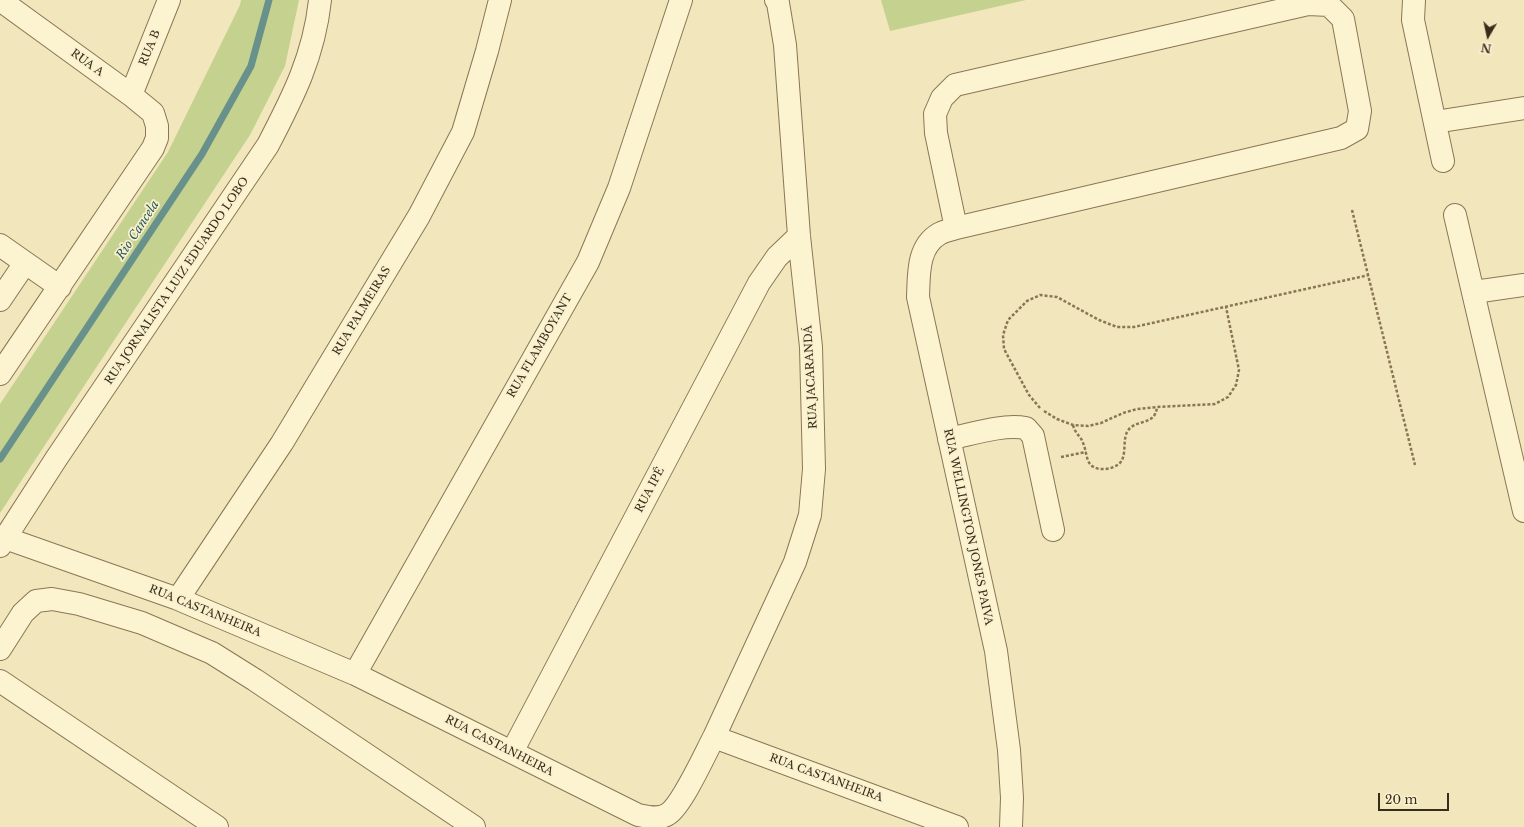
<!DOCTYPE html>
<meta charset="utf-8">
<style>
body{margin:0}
#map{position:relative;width:1524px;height:827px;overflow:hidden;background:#f2e7bc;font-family:"Libre Baskerville",serif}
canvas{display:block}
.north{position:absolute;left:1468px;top:16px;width:40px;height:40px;-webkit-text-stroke:3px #f9f0cd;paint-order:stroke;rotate:189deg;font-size:11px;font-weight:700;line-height:16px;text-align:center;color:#392c1a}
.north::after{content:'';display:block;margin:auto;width:14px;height:18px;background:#392c1a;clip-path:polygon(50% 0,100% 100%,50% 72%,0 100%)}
.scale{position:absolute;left:1378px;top:793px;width:71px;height:18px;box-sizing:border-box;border:2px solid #392c1a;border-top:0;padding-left:5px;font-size:12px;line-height:14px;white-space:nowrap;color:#392c1a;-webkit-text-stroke:3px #f9f0cd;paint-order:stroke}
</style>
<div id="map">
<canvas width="1524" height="827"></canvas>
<div class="north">N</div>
<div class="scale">20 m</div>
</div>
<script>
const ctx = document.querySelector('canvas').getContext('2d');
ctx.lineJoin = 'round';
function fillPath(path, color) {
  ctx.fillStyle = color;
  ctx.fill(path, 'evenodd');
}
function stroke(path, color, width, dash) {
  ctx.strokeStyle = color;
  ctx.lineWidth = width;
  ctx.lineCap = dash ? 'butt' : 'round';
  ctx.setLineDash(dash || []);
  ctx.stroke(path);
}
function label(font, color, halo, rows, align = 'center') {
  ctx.font = font + ' "Libre Baskerville",serif';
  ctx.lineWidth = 3.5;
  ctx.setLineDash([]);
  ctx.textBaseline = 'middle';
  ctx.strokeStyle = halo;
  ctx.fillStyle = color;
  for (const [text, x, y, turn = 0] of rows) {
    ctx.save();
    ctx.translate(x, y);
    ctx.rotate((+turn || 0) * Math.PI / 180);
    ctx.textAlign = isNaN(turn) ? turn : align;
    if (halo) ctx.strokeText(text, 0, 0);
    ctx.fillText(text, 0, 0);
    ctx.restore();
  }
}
fillPath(new Path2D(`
 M241 0H299L285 66 250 135 0 513V404L168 152 240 5Z
 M881 0H1026L890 31Z`), '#c4d18f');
stroke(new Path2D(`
 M0 459 202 154 251 66 269 0`), '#67918a', 7);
const minor = new Path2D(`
 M0 0 131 95 153 113 157 126V138L153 148 0 374
 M1414 0 1413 20 1443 161
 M131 95 169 0
 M1435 122 1524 108
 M1455 215 1524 511
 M956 228 936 133 935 114 942 98 955 85 1308 4 1329 5 1343 19 1360 111 1357 129 1341 138 956 228C951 230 944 231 939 234 917 247 919 275 918 297L996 651 1009 750 1012 798 1011 827
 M0 245 60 287
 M1474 292 1524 285
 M0 300 25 263
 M949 439C973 434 1001 424 1026 428L1033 436 1053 530
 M5 538 178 599 355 674 638 815C648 817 659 820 668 814 682 805 705 754 714 737L957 827
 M0 546 56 459 268 145C293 97 314 56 320 0
 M178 599 282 443 419 216 463 132 487 51 500 0
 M0 649 23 613 36 601 52 599 79 604 142 623 212 653 255 680 474 827
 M355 674 588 262 619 188 681 0
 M0 681 217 827
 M714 737 795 562 810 515 814 469 811 347 799 236 785 45 778 3 776 0
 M512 752 759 283 777 257 799 236`);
stroke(minor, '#8b7654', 24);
stroke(new Path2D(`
 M1352 210 1415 465
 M1040 408 1029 395 1004 349 1003 335 1008 320 1027 301 1040 295 1057 297 1099 320 1117 327H1134L1369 275
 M1044 411 1057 419 1073 425 1088 426 1101 423 1123 413 1137 409 1157 407 1215 404 1228 397 1236 385 1239 370 1226 307
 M1073 425C1075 434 1081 436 1083 443 1086 449 1086 459 1090 464 1097 473 1118 469 1122 460 1126 452 1123 440 1127 432 1135 418 1155 427 1157 407
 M1061 457 1086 452`), '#8b7654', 2.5, [3, 2]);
stroke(minor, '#fcf3d0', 22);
label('11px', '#392c1a', '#f9f0cd', [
 ["RUA B",150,48,-68],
 ["RUA A",87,63,36],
 ["RUA JORNALISTA LUIZ EDUARDO LOBO",177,281,-56],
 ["RUA PALMEIRAS",362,311,-59],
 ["RUA FLAMBOYANT",540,346,-60],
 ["RUA JACARANDÁ",811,377,-93],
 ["RUA IPÊ",650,490,-62],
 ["RUA WELLINGTON JONES PAIVA",968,527,78],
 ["RUA CASTANHEIRA",205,611,22],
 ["RUA CASTANHEIRA",499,746,27],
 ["RUA CASTANHEIRA",826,778,20]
]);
label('italic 12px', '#28595a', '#f9f0cd', [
 ["Rio Cancela",138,230,-57]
]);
</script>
